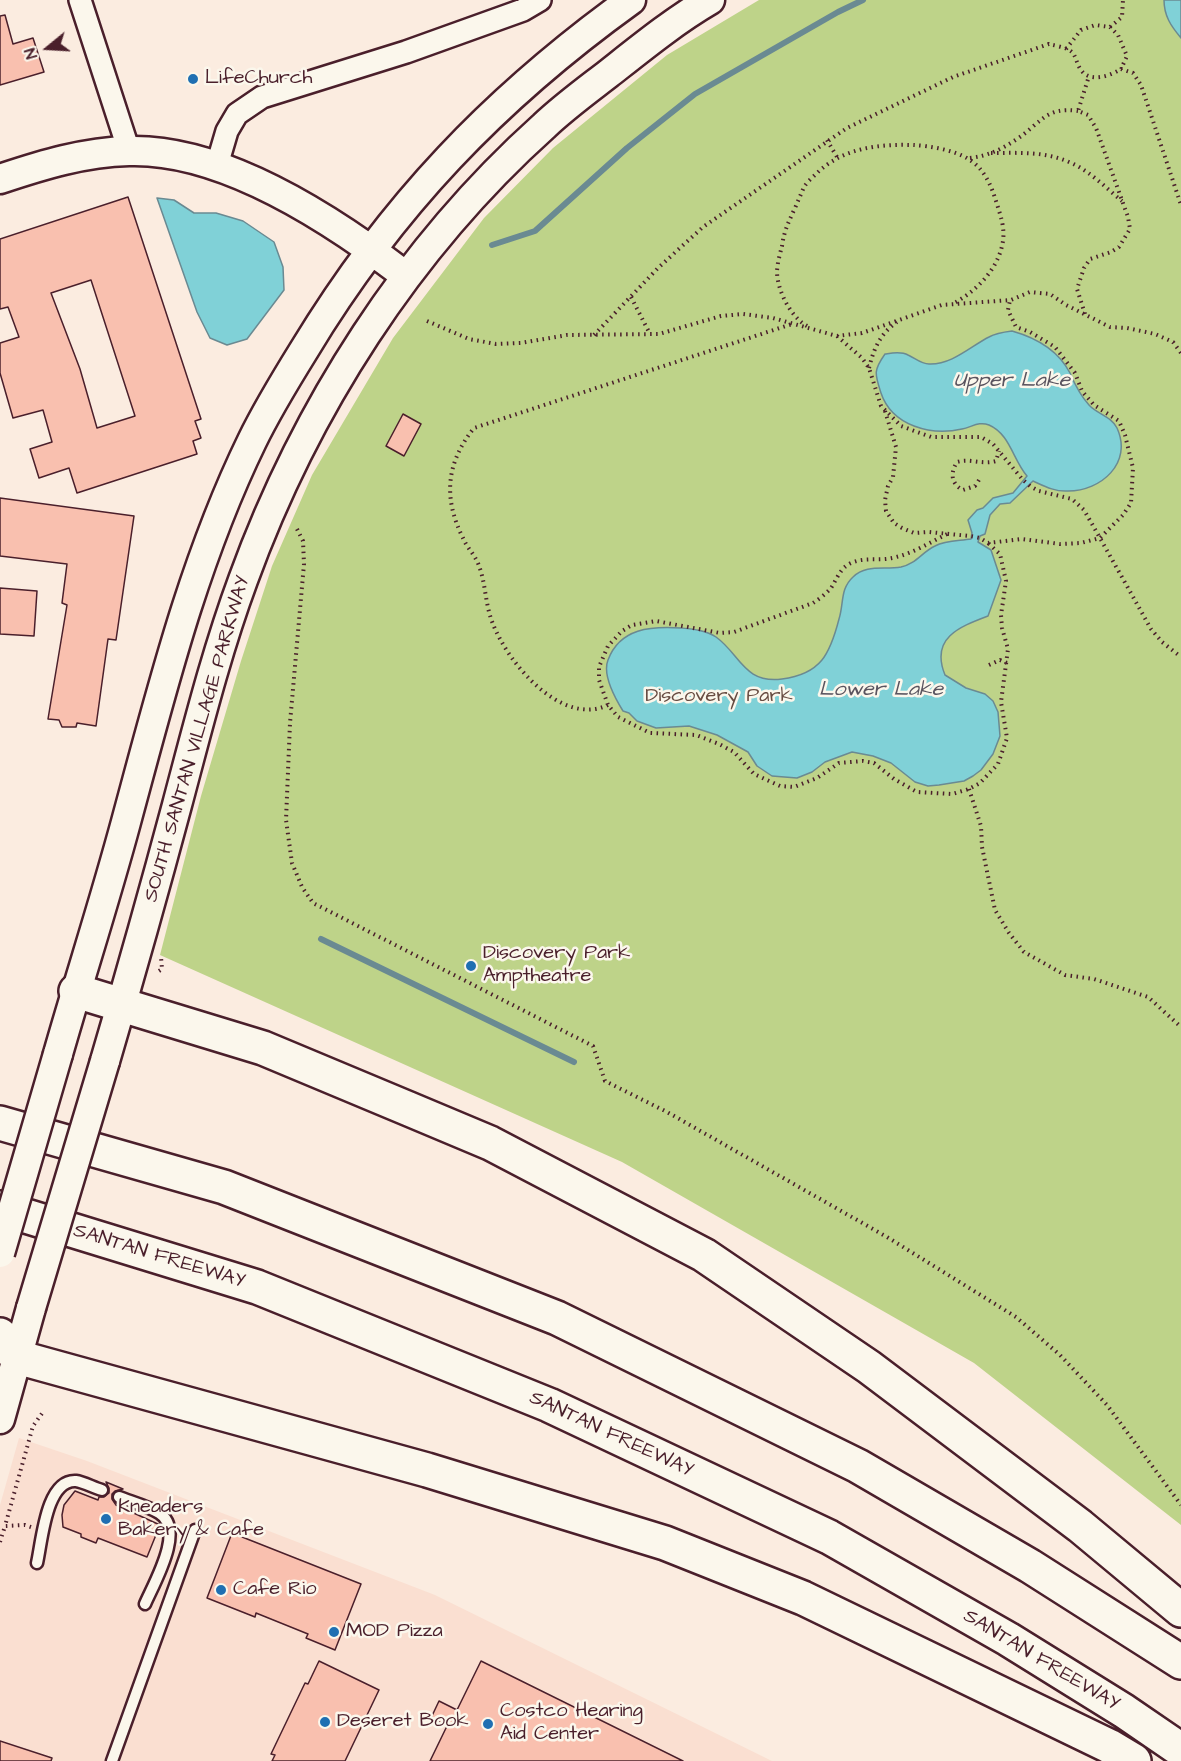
<!DOCTYPE html>
<style>
body{margin:0}
#map{position:relative;width:1181px;height:1761px;overflow:hidden;background:#fbece0;font-family:"Architects Daughter",sans-serif}
canvas{display:block}
.north{position:absolute;left:18px;top:18px;width:60px;height:60px;-webkit-text-stroke:4px #fbf7ec;paint-order:stroke;rotate:252deg;font-size:16px;font-weight:700;line-height:24px;text-align:center;color:#4a1f2b}
.north::after{content:'';display:block;margin:auto;width:21px;height:27px;background:#4a1f2b;clip-path:polygon(50% 0,100% 100%,50% 72%,0 100%)}
</style>
<div id="map">
<canvas width="1181" height="1761"></canvas>
<div class="north">N</div>
</div>
<script>
const ctx = document.querySelector('canvas').getContext('2d');
ctx.lineJoin = 'round';
function fillPath(path, color) {
  ctx.fillStyle = color;
  ctx.fill(path, 'evenodd');
}
function stroke(path, color, width, dash) {
  ctx.strokeStyle = color;
  ctx.lineWidth = width;
  ctx.lineCap = dash ? 'butt' : 'round';
  ctx.setLineDash(dash || []);
  ctx.stroke(path);
}
function label(font, color, halo, rows, align = 'center') {
  ctx.font = font + ' "Architects Daughter",sans-serif';
  ctx.lineWidth = 5;
  ctx.setLineDash([]);
  ctx.textBaseline = 'middle';
  ctx.strokeStyle = halo;
  ctx.fillStyle = color;
  for (const [text, x, y, turn = 0] of rows) {
    ctx.save();
    ctx.translate(x, y);
    ctx.rotate((+turn || 0) * Math.PI / 180);
    ctx.textAlign = isNaN(turn) ? turn : align;
    if (halo) ctx.strokeText(text, 0, 0);
    ctx.fillText(text, 0, 0);
    ctx.restore();
  }
}
fillPath(new Path2D(`
 M19 1438 87 1461 435 1595 772 1761H0V1505Z`), '#fadfd1');
fillPath(new Path2D(`
 M759 0H1181V1525L974 1363 622 1162 160 955 201 796 241 661 272 566 312 475 393 338 484 218 553 148 667 55Z`), '#bed389');
const water = new Path2D(`
 M1164 0H1181V38C1171 26 1164 16 1164 0Z
 M157 198 174 200 194 213H216L243 221 274 242 283 267 284 290 247 339 227 345 210 338 197 312Z
 M1012 331C1037 338 1058 350 1070 373 1075 385 1080 395 1089 405 1097 414 1111 416 1117 428 1133 463 1101 491 1068 491 1055 492 1044 486 1033 481L1010 503 1000 504 990 515 985 534 980 536 978 542 991 550 1001 580 988 616C959 627 930 638 945 675L966 688 985 694 993 701 998 712 1000 736 993 754 981 770 973 776 964 781 939 785 928 786 915 782 891 763 873 756 852 752 825 762 812 772 797 778 772 776 757 766 748 752 717 735 689 726 656 728 637 721 629 713 623 711C615 698 602 675 608 660 620 628 651 626 681 628 692 629 706 630 716 637 740 654 744 684 782 679 821 674 830 654 839 619 844 603 840 589 853 577 866 564 884 570 901 567 916 564 922 552 935 546 946 540 959 541 971 539L972 533 968 520 977 510 983 508 993 498 1013 493 1027 476C1013 460 1010 434 989 425 979 421 972 427 962 429 931 436 892 426 881 393 875 374 873 371 885 354 892 353 901 351 908 355 915 358 921 364 929 364 952 365 971 346 989 337 996 333 1004 332 1012 331Z`);
fillPath(water, '#80d1d7');
stroke(water, '#6a8a92', 1.5);
stroke(new Path2D(`
 M492 245 535 231 627 148 695 94 838 12 863 0
 M321 939 574 1062`), '#6a8a92', 6);
const building = new Path2D(`
 M5 15 13 44 33 38 44 72 0 85V16Z
 M128 197 201 419 195 421 201 438 193 441 197 454 77 493 69 468 39 478 30 449 52 442 43 410 13 418 0 373V343L19 337 8 307 0 309V239ZM91 280 135 416 97 428 80 369 51 293Z
 M403 414 421 424 404 456 386 446Z
 M0 498 134 516 116 640 108 639 96 726 77 723 76 727H62L59 720 48 719 67 605 62 603 67 564 0 556Z
 M0 588 37 591 34 636 0 634Z
 M106 1482 123 1489 115 1491 112 1494V1499L116 1505 160 1525 147 1557 98 1538 96 1543 81 1537V1534L63 1527 62 1515 64 1505 75 1491 98 1500 99 1497H104L109 1493V1488Z
 M232 1533 361 1584 335 1650 306 1638 308 1634 256 1613 255 1617 207 1598Z
 M319 1661 379 1690 345 1761H272L275 1755 271 1754 305 1683 308 1684Z
 M481 1661 683 1761H430L447 1726 431 1718 439 1701 457 1710Z
 M0 1741 52 1758 51 1761H0Z`);
fillPath(building, '#f9c0af');
stroke(building, '#4a1f2b', 1.5);
const lane = new Path2D(`
 M119 1497C132 1502 147 1506 159 1513 186 1529 154 1583 145 1604
 M37 1563C42 1541 46 1479 76 1481 84 1482 94 1488 102 1490
 M112 1761 195 1530`);
const street = new Path2D(`
 M80 0 129 151
 M217 165 227 131 237 114 262 97 406 52 523 10 540 0`);
const secondary = new Path2D(`
 M0 179C42 165 84 152 129 151 224 148 333 220 406 276
 M58 1054C80 977 105 900 126 822 161 693 193 562 252 441 267 410 286 379 304 350 391 206 495 98 631 0
 M105 1061C130 976 154 891 177 805 197 730 216 653 243 580 305 409 408 248 544 126 564 107 586 91 608 74 641 48 674 21 710 0
 M0 1419 31 1308`);
const highway = new Path2D(`
 M76 991 263 1048 409 1109 490 1143 704 1255 869 1367 1080 1526 1181 1610
 M0 1123 224 1187 557 1318 858 1466 1030 1566 1181 1662
 M0 1208 257 1287 549 1405 829 1537 1008 1639 1124 1711 1181 1750
 M0 1335 3 1342 17 1357 427 1470 665 1543 803 1598 1109 1746 1134 1761`);
stroke(lane, '#4a1f2b', 15);
stroke(street, '#4a1f2b', 26);
stroke(secondary, '#4a1f2b', 33);
stroke(highway, '#4a1f2b', 38);
stroke(new Path2D(`
 M1110 27 1122 17 1123 0
 M1066 49 1081 30 1095 25 1110 27 1118 35 1127 56 1121 69
 M827 140 837 157
 M991 153C1018 153 1044 151 1069 162 1089 170 1106 188 1122 201
 M970 158C988 156 1002 149 1017 139 1040 124 1046 106 1078 111
 M631 297 650 334
 M1085 314 1077 289 1084 268 1090 259 1111 252 1119 247 1130 229 1128 217 1096 128 1088 115 1078 111 1089 76
 M427 321 469 339 496 344 521 343 567 335 659 334 721 316 743 314 773 318 837 336 862 333 942 305 1011 300 1030 292 1050 294 1066 305 1110 327 1127 328 1155 334 1173 342 1181 353
 M807 326C791 317 778 292 777 273 777 264 780 254 782 246 784 231 789 221 795 208 798 201 801 194 804 187 807 182 812 178 816 174 842 148 878 144 913 145 930 146 955 150 970 160 984 169 991 185 996 201 1000 214 1005 227 1003 241 999 268 977 291 954 303
 M594 335 658 268 703 227 847 128 953 77 1049 44C1056 46 1066 47 1072 52 1076 56 1077 65 1081 70 1090 83 1110 76 1121 69L1133 73 1141 85 1181 205
 M837 336 862 358 869 368 881 406 901 426 931 437H981L993 444 1023 480 1030 486 1039 491 1072 499 1084 510 1100 538 1151 629 1162 642 1181 657
 M869 368C874 348 880 334 897 322
 M885 411 896 447 893 477 888 486 885 500 886 511 894 523 902 528 914 533 929 532 970 536 980 538 988 543 1022 539 1060 544 1081 543 1100 538 1123 515 1131 503 1133 468 1125 435 1119 421 1094 405 1082 391 1075 373 1055 347 1030 332 1016 327 1008 310 1010 300
 M979 480 975 486 963 490C951 484 950 473 957 462 970 458 982 465 996 461L999 451
 M297 529 303 541 304 564 290 723 286 820 292 863 302 887 313 903 593 1046 605 1081 667 1112 887 1237 1016 1317 1060 1355 1107 1405 1181 1505
 M947 534C929 543 912 554 892 558 879 561 864 557 851 563 840 568 837 579 831 588 826 594 819 599 813 603L734 632 720 633 656 621 632 625 622 631 608 646 599 667V680L608 705 618 717 650 733 696 735 719 744 734 752 754 774 780 786 794 787 817 778 839 763 863 761 874 763 894 779 917 792 952 794 969 789 980 783 998 764 1007 738 1001 702 1008 649 1002 628 1001 615 1006 581 1000 554 988 543
 M989 665 1000 660 1007 663
 M608 705C561 727 508 663 493 624 485 605 486 584 479 566 476 556 467 548 463 538 443 498 446 463 474 428L792 324
 M969 789 981 826 982 847 995 910 1009 933 1024 952 1065 975 1094 979 1148 997 1181 1027
 M159 971 162 969 161 957
 M31 1527 25 1525 5 1526 33 1426 43 1412
 M0 1542 5 1526`), '#4a1f2b', 4, [1.5, 4.5]);
stroke(lane, '#fbf7ec', 10);
stroke(street, '#fbf7ec', 21);
stroke(secondary, '#fbf7ec', 28);
stroke(highway, '#fbf7ec', 33);
const secondaryBridge = new Path2D(`
 M0 1253 58 1054
 M31 1308 105 1061`);
stroke(secondaryBridge, '#4a1f2b', 33, []);
stroke(secondaryBridge, '#fbf7ec', 28);
for (const [x, y, r, color] of [
 [193,79,6,"#1f6fb2"],
 [471,966,6,"#1f6fb2"],
 [106,1519,6,"#1f6fb2"],
 [221,1590,6,"#1f6fb2"],
 [334,1632,6,"#1f6fb2"],
 [325,1722,6,"#1f6fb2"],
 [488,1724,6,"#1f6fb2"]
]) {
  const dot = new Path2D();
  dot.arc(x, y, r, 0, 2 * Math.PI);
  ctx.fillStyle = color;
  ctx.fill(dot);
  stroke(dot, '#fbf7ec', 2);
}
label('20px', '#4a1f2b', '#fbf7ec', [
 ["LifeChurch",205,79],
 ["Discovery Park",483,954],
 ["Amptheatre",483,977],
 ["Kneaders",118,1508],
 ["Bakery & Cafe",118,1531],
 ["Cafe Rio",233,1590],
 ["MOD Pizza",346,1632],
 ["Costco Hearing",500,1712],
 ["Aid Center",500,1735],
 ["Deseret Book",337,1722]
], 'left');
label('20px', '#674c42', '#fbf7ec', [
 ["Discovery Park",719,697]
]);
label('20px', '#4a1f2b', '#fbf7ec', [
 ["SOUTH SANTAN VILLAGE PARKWAY",198,739,-74],
 ["SANTAN FREEWAY",159,1257,17],
 ["SANTAN FREEWAY",611,1435,25],
 ["SANTAN FREEWAY",1041,1661,31]
]);
label('italic 21px', '#5a545f', '#fbf7ec', [
 ["Upper Lake",1012,382],
 ["Lower Lake",881,691]
]);
</script>
